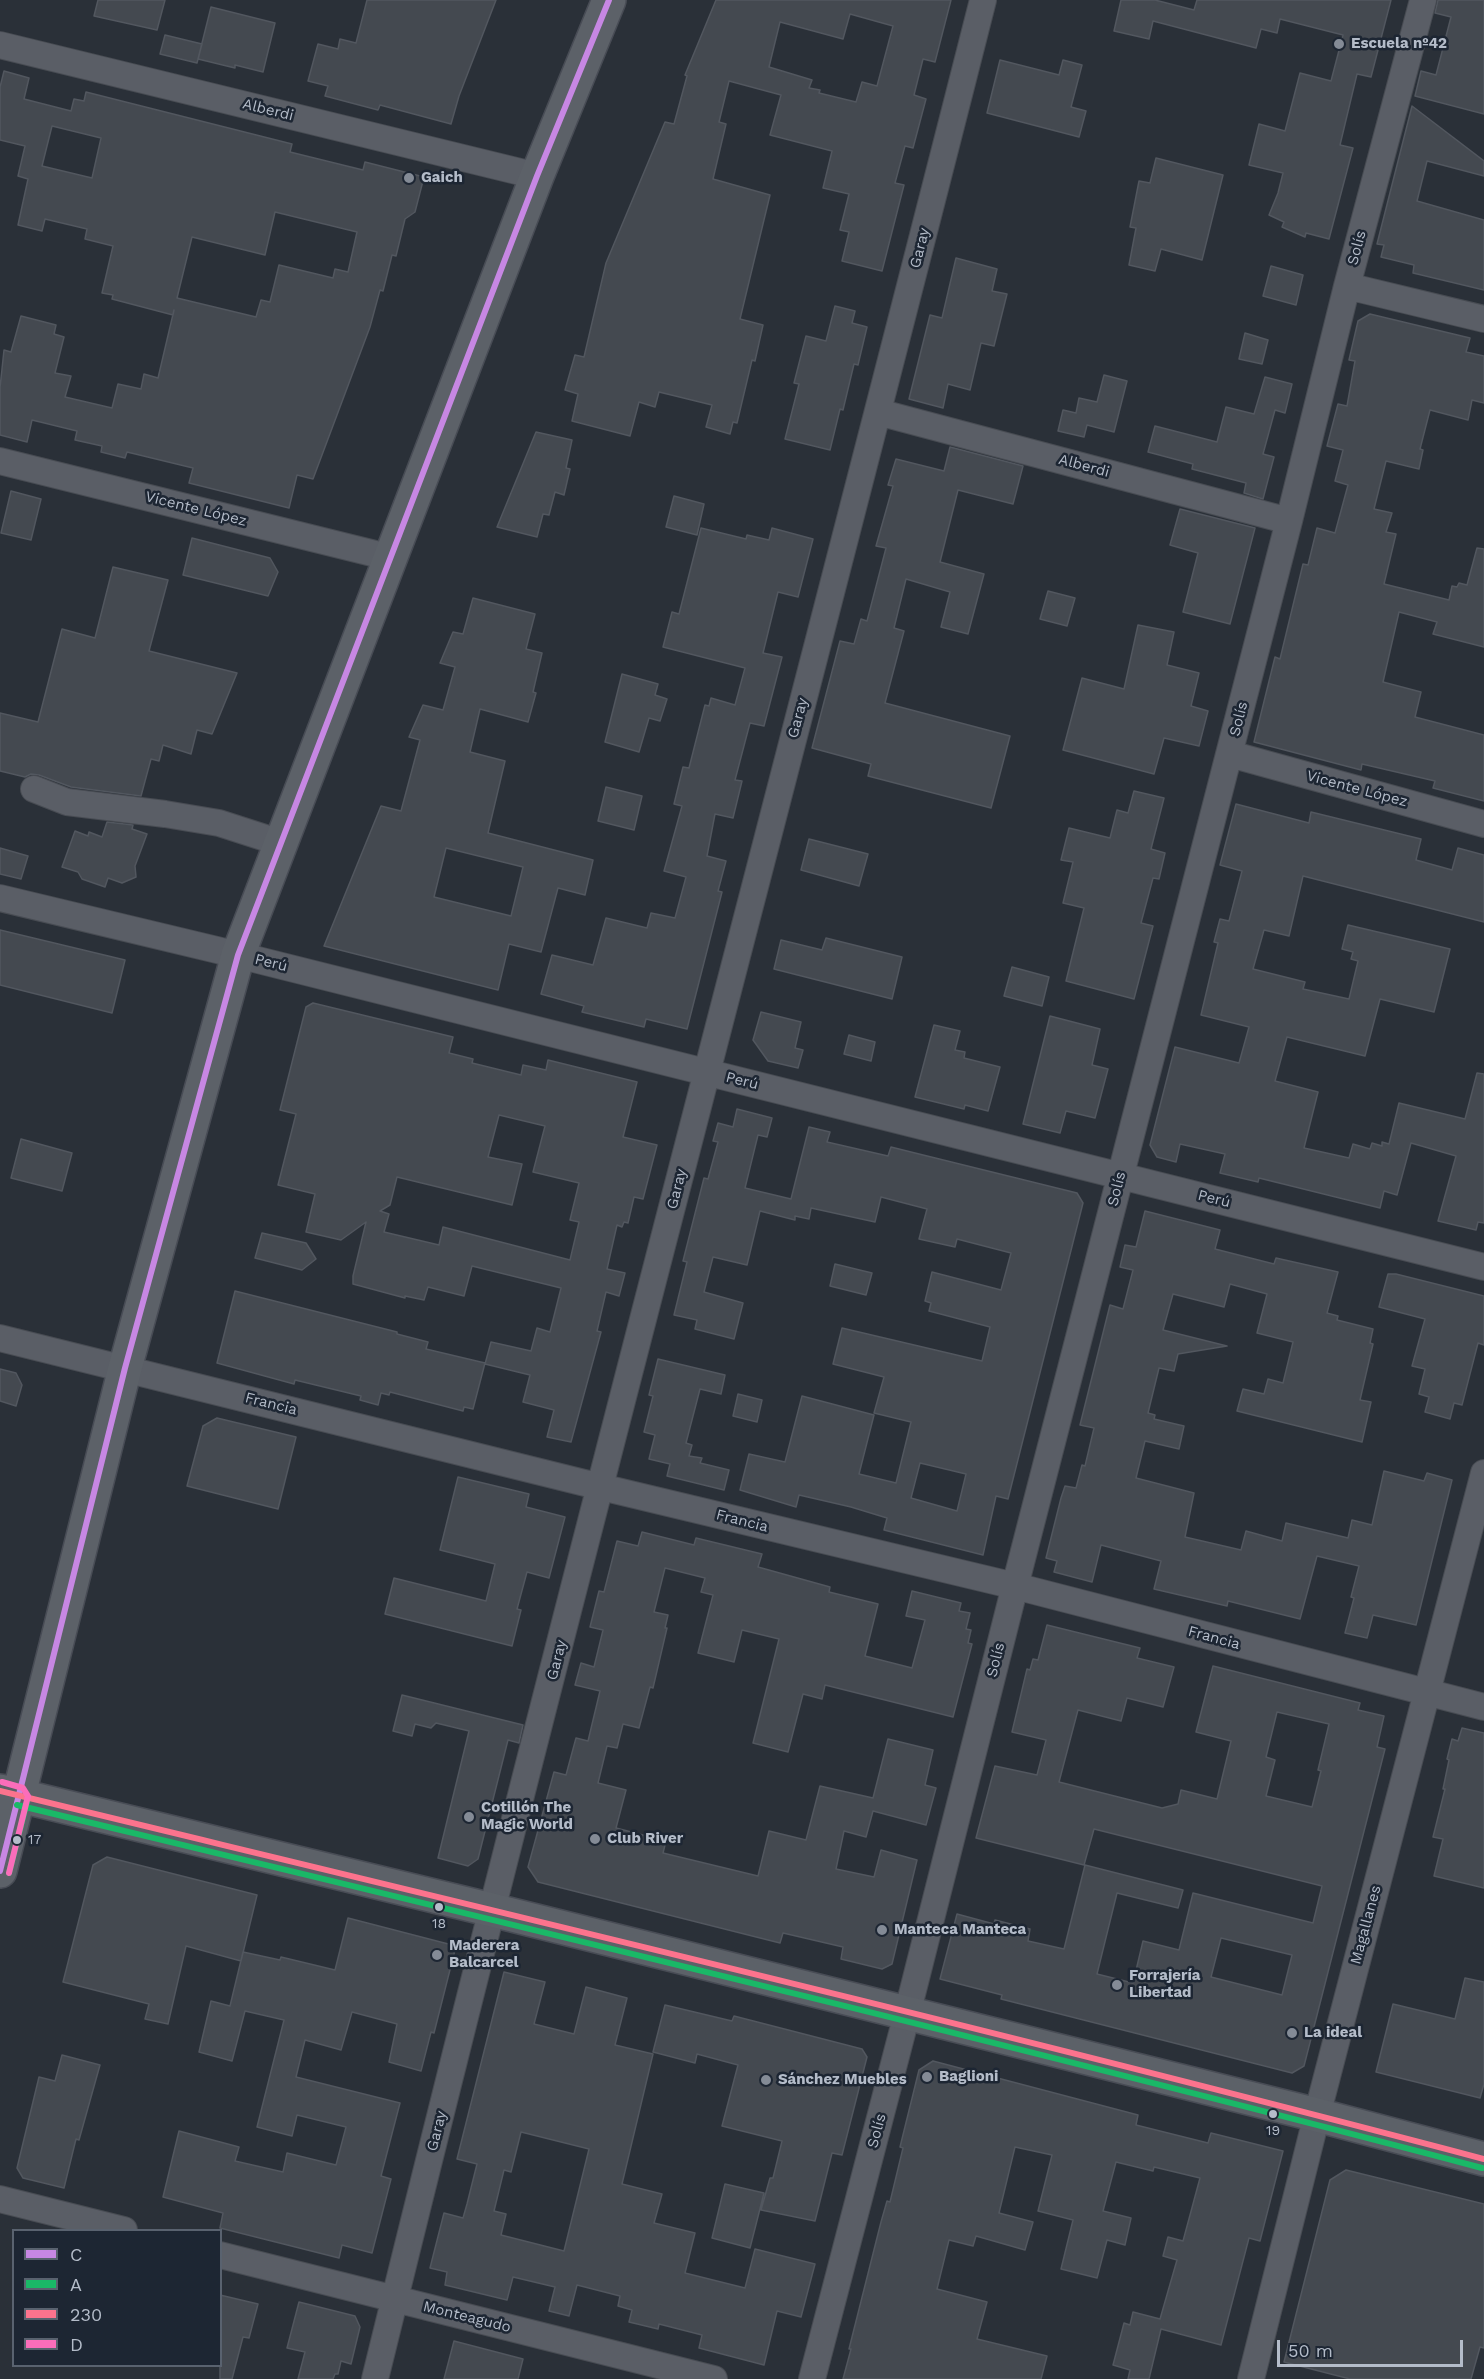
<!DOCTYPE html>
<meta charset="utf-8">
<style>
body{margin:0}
#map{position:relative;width:1484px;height:2379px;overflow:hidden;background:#2a3038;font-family:"Work Sans",sans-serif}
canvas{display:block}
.legend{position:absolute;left:12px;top:2229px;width:210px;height:138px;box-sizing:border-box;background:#1d2633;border:2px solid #59626f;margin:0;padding:8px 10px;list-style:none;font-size:18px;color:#b4bcc9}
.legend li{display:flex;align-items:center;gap:12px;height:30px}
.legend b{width:30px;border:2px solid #59626f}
.scale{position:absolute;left:1277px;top:2340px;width:186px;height:27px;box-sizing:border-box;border:3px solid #b4bcc9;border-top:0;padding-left:8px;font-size:18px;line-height:21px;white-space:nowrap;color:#b4bcc9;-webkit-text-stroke:4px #1d2633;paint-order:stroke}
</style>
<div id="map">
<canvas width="1484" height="2379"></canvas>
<ul class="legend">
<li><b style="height:8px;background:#c787e3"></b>C</li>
<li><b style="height:8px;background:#1ab867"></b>A</li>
<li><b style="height:8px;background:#fc738d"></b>230</li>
<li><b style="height:8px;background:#fb6dba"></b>D</li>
</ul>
<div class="scale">50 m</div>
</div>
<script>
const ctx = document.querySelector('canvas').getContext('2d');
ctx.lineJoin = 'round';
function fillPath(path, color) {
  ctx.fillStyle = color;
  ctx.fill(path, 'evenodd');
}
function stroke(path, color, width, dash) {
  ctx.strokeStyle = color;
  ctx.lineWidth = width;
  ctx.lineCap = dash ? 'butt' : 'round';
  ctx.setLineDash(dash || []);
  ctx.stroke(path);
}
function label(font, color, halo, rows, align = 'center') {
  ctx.font = font + ' "Work Sans",sans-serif';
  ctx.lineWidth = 5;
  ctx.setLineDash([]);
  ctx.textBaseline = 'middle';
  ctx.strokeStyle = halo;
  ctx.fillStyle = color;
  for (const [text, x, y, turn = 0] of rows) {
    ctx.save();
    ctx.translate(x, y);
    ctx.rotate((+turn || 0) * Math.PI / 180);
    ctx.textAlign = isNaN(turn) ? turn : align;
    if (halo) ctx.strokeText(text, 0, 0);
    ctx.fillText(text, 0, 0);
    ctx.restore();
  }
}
const building = new Path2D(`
 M98 0H165L157 30 94 16Z
 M367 0H496L459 96 451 124 380 105 378 110 325 96 328 86 308 81 318 44 338 49 340 39 356 43Z
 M716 0H951L935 62 923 59 914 95 926 99 913 148 905 146 895 183 904 185 882 271 842 261 849 232 840 230 849 194 823 188 832 151 770 135 781 95 729 81 719 122 726 124 713 179 770 195 740 319 763 325 755 361 752 360 737 423 733 422 730 434 706 427 712 405 659 392 655 407 639 402 630 436 572 421 578 394 565 390 575 355 584 357 606 263 665 122 674 124 687 76 685 75ZM850 14 893 26 877 86 862 82 856 102 819 93 820 90 809 88 812 80 769 67 780 22 843 39Z
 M1121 0H1155L1194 10 1197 0H1391L1371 77 1357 74 1340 145 1353 148 1329 239 1306 233 1305 237 1282 227 1284 222 1269 215 1278 193 1283 173 1249 165 1259 124 1285 131 1300 73 1331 81 1343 35 1280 19 1277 33 1261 29 1256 48 1153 21 1149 39 1114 31Z
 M1438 0H1484V114L1415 96 1421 71 1436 75 1451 17 1435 13Z
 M211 7 275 23 263 72 235 65V68L198 59Z
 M165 35 202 44 197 63 160 54Z
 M1000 60 1059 75 1063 60 1082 65 1071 107 1086 111 1079 137 987 113Z
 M4 71 29 78 24 99 71 111 74 99 84 101 86 92 292 144 290 152 363 170 365 162 424 177 415 212 405 219 396 256 392 255 383 291 380 290 370 327 313 479 297 475 289 508 189 483 193 468 127 452 125 458 101 452 102 446 75 440 77 431 32 420 27 442 0 435V388L4 350 11 352 21 316 56 325 54 334 64 337 55 373 71 376 65 397 112 408 118 384 141 389 144 374 158 378 174 310 173 315 112 299 113 295 102 293 113 246 85 239 87 229 45 219 42 231 18 225 28 179 18 176 25 146 0 140V87ZM52 126 101 138 92 178 42 166ZM275 212 357 232 348 272 335 269 333 278 279 265 270 302 261 300 256 317 177 298 192 237 265 255Z
 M1412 106 1484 161V176L1427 161 1417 201 1484 220V290L1413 273 1414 265 1381 257 1384 245 1377 244Z
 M1156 158 1223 175 1202 260 1161 249 1155 271 1129 265 1136 228 1130 227 1139 181 1150 183Z
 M956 258 997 269 992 291 1007 294 994 346 981 343 970 390 948 384 943 408 909 399 930 315 942 318Z
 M1271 266 1303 275 1296 305 1263 296Z
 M835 306 855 311 852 323 867 327 858 365 854 364 843 410 840 409 830 450 785 439 799 384 794 383 806 336 826 341Z
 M1370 314 1470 338 1466 352 1484 356V403L1472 400 1468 420 1430 410 1420 449 1423 450 1419 469 1386 461 1374 509 1392 513 1386 532 1396 534 1384 584 1449 600 1452 586 1457 587 1459 583 1467 585 1477 548 1484 549V647L1433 634 1437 622 1399 612 1383 682 1421 692 1415 717 1484 735V801L1433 788 1435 781 1362 764 1361 770 1254 742 1275 657 1280 659 1303 564 1308 565 1317 528 1335 533 1348 485 1335 481 1343 450 1327 446 1338 404 1347 406 1355 361 1349 360 1358 321Z
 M1245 333 1268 340 1262 364 1239 359Z
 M1104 375 1127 381 1114 432 1087 425 1084 437 1058 431 1063 410 1076 413 1079 398 1097 402Z
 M1265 377 1292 384 1285 413 1275 410 1263 454 1274 457 1263 499 1244 493 1246 483 1192 469 1193 464 1148 452 1155 426 1217 442 1226 407 1254 414Z
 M536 432 572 440 566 468 570 469 564 495 555 492 549 515 543 514 537 537 497 527Z
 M950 447 1023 466 1013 504 958 490 940 562 984 574 968 634 941 627 950 592 906 579 894 628 904 631 885 703 1010 736 991 808 868 776 871 764 812 748 840 641 854 644 861 619 867 621 886 548 876 546 893 486 888 485 896 459 944 471Z
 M11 491 41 499 31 540 1 533Z
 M674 496 704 504 697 535 666 527Z
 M1180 509 1255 528 1230 624 1183 612 1198 553 1170 545Z
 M701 528 746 539 747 535 769 540 772 528 813 539 798 597 778 592 763 653 782 657 764 726 750 723 735 780 742 781 733 818 715 814 707 856 726 861 718 891 722 892 687 1029 646 1019 644 1027 582 1012 584 1006 541 994 552 955 593 965 606 918 647 928 651 913 675 918 686 877 664 871 682 806 674 804 683 767 689 768 705 705 709 706 711 698 735 705 745 668 663 647 672 612 679 614Z
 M192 538 270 558 278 572 268 596 183 575Z
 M113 567 168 580 149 651 237 673 212 734 197 730 191 754 163 745 159 761 151 759 141 796 71 787 39 775 31 774 25 777 0 771V713L38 722 62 629 95 638Z
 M1048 591 1075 598 1067 626 1040 619Z
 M473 598 535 614 526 649 542 653 533 692 536 693 528 722 480 709 470 752 505 761 488 833 593 860 585 895 558 888 541 952 509 944 498 990 324 946 381 806 401 811 420 740 409 737 423 705 443 710 455 667 440 663 453 632 463 634ZM446 848 523 867 511 916 434 897Z
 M1138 625 1174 632 1167 665 1199 673 1191 706 1208 711 1199 746 1164 738 1154 774 1063 750 1082 678 1124 689Z
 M622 674 658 684 655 695 667 699 660 721 649 718 639 752 605 742Z
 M606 787 642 796 634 830 598 821Z
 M1134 791 1164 798 1151 849 1165 853 1159 879 1153 878 1141 923 1153 926 1134 999 1066 981 1084 908 1063 903 1073 862 1061 860 1069 828 1110 838 1117 810 1128 813Z
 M1236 804 1309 823 1311 812 1421 839 1416 860 1452 870 1458 848 1484 855V922L1303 876 1289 936 1264 930 1253 969 1305 982 1303 989 1349 999 1358 961 1351 959 1353 952 1342 949 1348 925 1450 949 1434 1012 1380 999 1365 1056 1287 1037 1275 1081 1318 1092 1304 1148 1349 1158 1353 1144 1370 1149 1372 1143 1382 1146V1142L1389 1144 1399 1103 1465 1119 1477 1073 1484 1074V1223L1478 1222 1476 1230 1438 1221 1456 1156 1411 1143 1397 1195 1384 1191 1380 1208 1259 1178 1258 1182 1220 1173 1225 1154 1180 1144 1176 1162 1157 1157 1150 1145 1175 1047 1239 1063 1249 1027 1201 1015 1218 943 1214 942 1220 919 1229 921 1242 871 1220 865Z
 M107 822 133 825 132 829 147 834 135 866 136 877 122 883 108 878 105 887 82 879 78 872 62 867 75 831 88 836 89 832 102 837Z
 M809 839 868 854 859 886 801 870Z
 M0 848 28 856 21 879 0 874Z
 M0 930 125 960 112 1013 0 985Z
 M826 938 902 957 892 999 774 969 781 940 822 950Z
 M1012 967 1049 977 1042 1006 1004 996Z
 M313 1003 453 1037 449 1053 473 1059 472 1063 521 1075 523 1065 546 1070 548 1060 637 1082 623 1137 657 1145 643 1199 634 1197 628 1223 624 1222 622 1227 617 1225 607 1269 625 1273 619 1296 606 1292 597 1331 601 1332 571 1442 547 1437 554 1410 523 1402 530 1375 485 1364 491 1342 531 1351 537 1328 550 1332 561 1288 472 1266 464 1296 428 1287 424 1300 405 1296V1298L353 1284V1276L366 1222 341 1240 306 1232 315 1194 278 1185 296 1114 280 1110 306 1007ZM499 1115 545 1126 533 1172 579 1183 570 1220 579 1222 570 1260 443 1227 439 1245 384 1232 389 1214 380 1211 390 1205 397 1177 512 1205 522 1164 488 1157Z
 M761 1012 801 1022 795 1048 803 1050 798 1068 768 1061 753 1040Z
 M1050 1016 1100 1029 1092 1065 1108 1069 1095 1118 1066 1111 1060 1133 1023 1124Z
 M934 1025 960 1031 955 1050 965 1052 964 1058 1000 1067 988 1111 965 1105 964 1109 915 1097Z
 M849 1035 875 1042 871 1061 844 1054Z
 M737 1109 772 1118 767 1137 758 1135 745 1188 791 1199 809 1127 830 1132 827 1142 888 1156 891 1147 915 1153 1077 1193 1083 1203 1008 1499 996 1496 983 1555 884 1530 887 1518 851 1507 799 1495 796 1507 740 1490 749 1454 785 1462 802 1396 874 1415 859 1474 896 1483 911 1422 874 1413 884 1377 833 1364 842 1328 982 1361 990 1327 929 1311 931 1303 925 1301 932 1272 1001 1290 1011 1253 957 1239 955 1247 919 1239 927 1209 881 1197 875 1222 811 1208 809 1219 795 1216V1220L760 1211 747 1265 713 1257 704 1292 743 1303 734 1339 695 1329 697 1320 674 1315 687 1262 683 1261 704 1178 708 1179 718 1142 713 1141 718 1123 733 1127ZM920 1463 966 1474 957 1511 911 1498Z
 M21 1139 72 1153 62 1191 11 1178Z
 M1145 1211 1220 1230 1215 1249 1274 1264 1276 1258 1338 1272 1327 1313 1338 1316 1337 1320 1373 1329 1370 1343 1373 1344 1360 1400 1371 1402 1362 1442 1237 1411 1243 1389 1264 1394 1268 1379 1283 1383 1293 1342 1257 1333 1267 1294 1230 1284 1224 1307 1173 1294 1163 1330 1227 1346 1178 1354 1174 1371 1159 1368 1148 1413 1155 1415 1154 1419 1184 1426 1179 1449 1145 1441 1136 1478 1194 1493 1185 1537 1241 1550 1246 1531 1282 1541 1286 1523 1348 1538 1352 1520 1372 1525 1384 1471 1424 1481 1427 1473 1452 1480 1416 1625 1373 1615 1367 1638 1345 1633 1354 1598 1351 1597 1359 1566 1317 1556 1300 1619 1228 1601 1227 1606 1154 1589 1161 1561 1101 1545 1092 1582 1054 1572 1057 1561 1046 1558 1061 1498 1065 1486 1076 1488 1082 1465 1085 1466 1094 1428 1080 1425 1110 1305 1123 1309 1133 1270 1120 1267 1125 1245 1136 1247Z
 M262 1233 306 1243 316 1259 302 1270 255 1258Z
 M835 1264 872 1273 866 1295 830 1286Z
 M1388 1274H1396L1484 1296V1345L1478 1343 1462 1405 1454 1403 1450 1419 1425 1412 1429 1397 1419 1394 1425 1369 1412 1366 1425 1319 1379 1307Z
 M235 1291 397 1332V1334L428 1342 426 1349 485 1363 473 1409 464 1407 463 1411 390 1392 389 1395 381 1393 378 1405 360 1400 361 1396 295 1380 294 1384 217 1363Z
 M658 1359 725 1375 721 1394 700 1389 686 1443 692 1445 689 1456 702 1458 700 1463 729 1470 724 1490 667 1476 670 1464 649 1459 655 1435 644 1432 653 1396 649 1395Z
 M0 1369 16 1373 22 1385 16 1406 0 1401Z
 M738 1394 762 1400 757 1422 733 1416Z
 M217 1418 296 1437 278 1509 187 1486 203 1426Z
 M458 1477 529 1494 526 1507 565 1517 549 1578 527 1572 517 1609 521 1610 512 1646 385 1614 394 1578 486 1601 495 1564 440 1550Z
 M642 1532 694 1545 696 1538 762 1554 758 1567 830 1587 829 1592 878 1604 865 1656 912 1668 925 1620 906 1616 912 1591 961 1603 959 1611 970 1613 966 1629 971 1630 968 1643 972 1644 953 1717 825 1685 822 1699 803 1694 788 1752 753 1743 779 1639 742 1630 734 1662 698 1653 713 1595 701 1592 705 1578 665 1568 654 1612 668 1615 665 1628H667L653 1688 650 1687 639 1728 623 1724 617 1748 607 1746 598 1783 626 1790 616 1828 666 1841 663 1853 758 1876 769 1831 806 1840 820 1786 873 1798 888 1739 933 1750 925 1785 936 1788 926 1825 873 1811 866 1837 844 1831 836 1869 874 1877 881 1850 917 1860 892 1964 882 1969 841 1959 843 1947 783 1933 780 1943 538 1882 528 1867 554 1772 566 1775 576 1738 588 1741 600 1691 575 1685 581 1663 594 1667 603 1630 590 1627 599 1591 604 1592 617 1541 638 1546Z
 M1047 1625 1140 1648 1137 1658 1174 1667 1163 1707 1127 1698 1121 1721 1078 1710 1059 1782 1162 1808 1178 1804 1181 1790 1217 1799 1231 1741 1196 1732 1213 1666 1360 1703 1358 1710 1384 1716 1377 1747 1385 1749 1304 2066 1292 2073 1001 1999 1002 1995 940 1979 957 1914 994 1924 995 1920 1030 1929 1028 1941 1064 1949 1085 1865 1183 1890 1178 1908 1117 1893 1097 1974 1133 1983 1143 1941 1179 1950 1193 1893 1313 1923 1322 1886 1094 1829 1084 1865 976 1838 995 1766 1037 1775 1046 1740 1012 1732 1027 1669 1030 1670 1033 1659 1038 1660ZM1277 1712 1329 1724 1318 1770 1321 1771 1312 1807 1266 1796 1275 1760 1266 1757ZM1221 1938 1292 1955 1282 1995 1211 1977Z
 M402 1695 523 1725 519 1743 508 1740 478 1859 468 1866 438 1858 469 1731 436 1723 431 1728 415 1724 412 1736 393 1731Z
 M1462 1728 1484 1733V1888L1434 1876 1443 1839 1433 1837 1445 1789H1443L1449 1760 1447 1759 1452 1739 1458 1741Z
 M107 1857 257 1895 241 1961 186 1946 168 2024 145 2019 149 2004 63 1982 93 1865Z
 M348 1918 456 1946 434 2033 431 2032 421 2071 389 2062 397 2024 352 2012 341 2050 305 2040 296 2077 400 2103 381 2176 391 2179 372 2253 342 2245 339 2258 220 2228 223 2213 163 2197 179 2131 239 2147 235 2161 283 2172 287 2153 336 2165 346 2127 297 2115 292 2136 257 2127 284 2020 245 2011 232 2061 199 2052 211 2001 230 2006 243 1952 280 1960 281 1957 335 1970Z
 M504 1972 545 1982 534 2024 574 2034 586 1987 627 1998 615 2045 653 2054 622 2184 662 2194 654 2223 695 2233 685 2273 745 2288 755 2249 815 2264 801 2317 777 2311 764 2365 699 2348 702 2335 659 2324 658 2329 629 2322 632 2310 618 2306 620 2296 577 2285 569 2316 549 2311 555 2287 513 2277 507 2300 445 2285 447 2272 430 2268 444 2213 463 2218 467 2204 477 2164 457 2159ZM521 2132 589 2149 564 2251 501 2235 506 2214 494 2211 504 2170 511 2172Z
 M1465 1978 1484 1982V2084L1480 2098 1376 2072 1393 2004 1455 2019Z
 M665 2005 732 2021 734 2016 862 2049 867 2057 842 2155 832 2153 815 2221 761 2210 770 2178H773L782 2141 722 2126 738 2065 697 2054 695 2063 653 2052Z
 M62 2055 100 2065 79 2140 76 2139 64 2188 23 2178 17 2168 39 2077 55 2081Z
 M933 2061 1138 2115 1136 2125 1208 2143 1211 2133 1283 2151 1260 2241 1249 2238 1221 2345 1161 2329 1149 2379H1128L1130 2370 1113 2365 1124 2323 1130 2325 1133 2312 1160 2319 1177 2260 1163 2256 1168 2237 1183 2241 1200 2178 1154 2167 1153 2171 1116 2162 1103 2211 1131 2218 1125 2245 1107 2240 1097 2278 1061 2269 1073 2220 1038 2211 1052 2155 1015 2147 999 2213 1033 2222 1025 2250 976 2236 973 2246 949 2240 937 2289 987 2302 977 2339 1047 2356 1041 2379H843L851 2349H849L881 2222 887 2201 890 2202 903 2148 900 2147 919 2070Z
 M1346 2170 1484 2204V2348L1480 2347 1471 2379H1350L1284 2362 1330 2180Z
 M725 2184 764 2193 750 2248 712 2238Z
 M220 2295 258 2304 249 2338 243 2337 232 2379H220Z
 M299 2302 355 2316 360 2327 351 2364 341 2361 338 2374H335L333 2379H298L305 2352 287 2348Z
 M454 2341 523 2359 518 2379H444Z`);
fillPath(building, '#444950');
stroke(building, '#52575f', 1.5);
const minor = new Path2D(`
 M0 45 537 176
 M1347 286 1484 319
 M878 412 1289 521
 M0 461 392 558
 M1230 754 1484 824
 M34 789 67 802 165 814 219 823 281 843
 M0 898 238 955 1484 1267
 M0 1338 601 1487 1015 1586 1484 1707
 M0 2199 124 2230
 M220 2255 714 2379
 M375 2379C570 1584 782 793 983 0
 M812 2379 907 2014 1015 1586 1289 521 1347 286 1423 0
 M1251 2379 1317 2115 1484 1473`);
const major = new Path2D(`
 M0 1791 492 1910 1317 2115 1484 2159
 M0 1871 125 1368 238 955 537 176 609 0`);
stroke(minor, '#484c53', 28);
stroke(major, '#484c55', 36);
stroke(minor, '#5a5e66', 26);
stroke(major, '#5c6168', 33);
stroke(new Path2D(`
 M0 1871 125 1368 238 955 537 176 609 0`), '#c787e3', 6);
stroke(new Path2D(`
 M17 1805C506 1923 995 2040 1482 2168
 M9 1873 28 1798`), '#1ab867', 6);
stroke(new Path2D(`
 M0 1791C495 1911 991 2029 1484 2159`), '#fc738d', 6);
stroke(new Path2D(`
 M2 1782 23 1788 28 1796 9 1873`), '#fb6dba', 6);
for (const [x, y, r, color] of [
 [1339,44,6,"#848b96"],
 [409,178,6,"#848b96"],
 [469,1817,6,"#848b96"],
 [595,1839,6,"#848b96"],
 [17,1840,5,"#b4bcc9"],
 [439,1907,5,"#b4bcc9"],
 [882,1930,6,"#848b96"],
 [437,1955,6,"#848b96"],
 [1117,1985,6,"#848b96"],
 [1292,2033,6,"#848b96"],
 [927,2077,6,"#848b96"],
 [766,2080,6,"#848b96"],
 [1273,2114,5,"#b4bcc9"]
]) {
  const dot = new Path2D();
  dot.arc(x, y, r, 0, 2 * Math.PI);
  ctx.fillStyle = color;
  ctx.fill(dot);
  stroke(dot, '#1d2633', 2);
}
label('14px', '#b4bcc9', '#1d2633', [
 ["17",28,1840,"left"],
 ["18",439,1924],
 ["19",1273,2131]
]);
label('bold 15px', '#b4bcc9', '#1d2633', [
 ["Escuela nº42",1351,44],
 ["Gaich",421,178],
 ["Cotillón The",481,1808],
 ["Magic World",481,1825],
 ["Club River",607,1839],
 ["Manteca Manteca",894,1930],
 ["Maderera",449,1946],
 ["Balcarcel",449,1963],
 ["Forrajería",1129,1976],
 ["Libertad",1129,1993],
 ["La ideal",1304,2033],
 ["Baglioni",939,2077],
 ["Sánchez Muebles",778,2080]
], 'left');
label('15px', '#b4bcc9', '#1d2633', [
 ["Alberdi",268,110,14],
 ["Garay",920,248,-76],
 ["Solís",1357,248,-75],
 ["Alberdi",1084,466,15],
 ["Vicente López",196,509,14],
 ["Garay",798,718,-75],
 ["Solís",1239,719,-76],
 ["Vicente López",1357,789,15],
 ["Perú",271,963,14],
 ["Perú",742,1081,14],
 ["Garay",677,1189,-76],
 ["Solís",1117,1189,-76],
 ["Perú",1214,1199,14],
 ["Francia",271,1404,14],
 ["Francia",742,1521,14],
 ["Francia",1214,1638,15],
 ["Garay",557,1660,-76],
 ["Solís",996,1660,-76],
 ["Magallanes",1366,1925,-75],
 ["Garay",437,2131,-76],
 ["Solís",877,2131,-75],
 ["Monteagudo",467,2317,14]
]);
</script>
